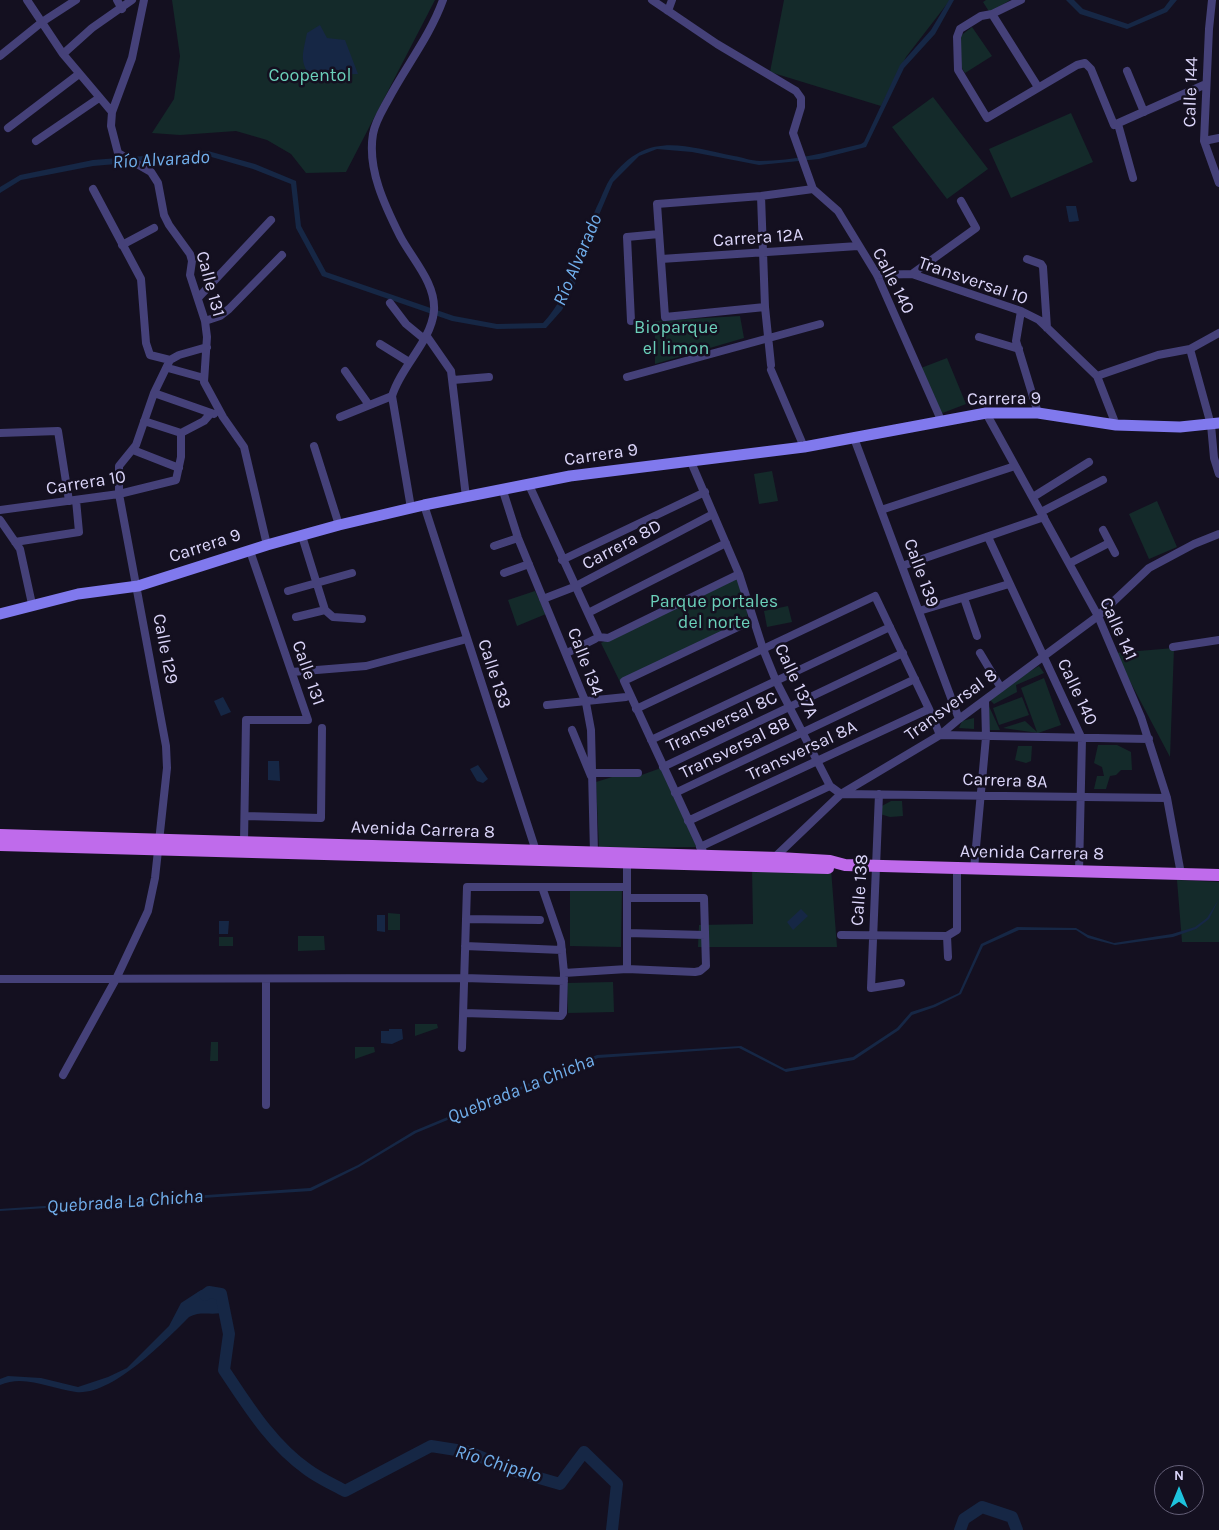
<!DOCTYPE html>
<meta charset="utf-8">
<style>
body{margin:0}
#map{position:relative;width:1219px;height:1530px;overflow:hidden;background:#141020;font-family:Karla,sans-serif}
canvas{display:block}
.north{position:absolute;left:1154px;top:1465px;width:50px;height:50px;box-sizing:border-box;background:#141020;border:1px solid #645f77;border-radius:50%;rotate:0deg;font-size:14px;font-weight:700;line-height:20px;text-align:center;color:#dbd5f9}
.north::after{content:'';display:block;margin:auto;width:18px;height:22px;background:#1ec3dd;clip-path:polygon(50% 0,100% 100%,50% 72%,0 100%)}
</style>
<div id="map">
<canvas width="1219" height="1530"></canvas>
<div class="north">N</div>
</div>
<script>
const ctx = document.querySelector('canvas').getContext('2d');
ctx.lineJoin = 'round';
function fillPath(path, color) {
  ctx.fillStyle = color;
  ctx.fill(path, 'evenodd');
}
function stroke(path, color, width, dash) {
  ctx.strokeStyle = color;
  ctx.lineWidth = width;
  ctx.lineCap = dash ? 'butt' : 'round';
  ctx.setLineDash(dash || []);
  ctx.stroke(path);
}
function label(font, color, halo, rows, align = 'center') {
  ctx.font = font + ' Karla,sans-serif';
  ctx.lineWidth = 5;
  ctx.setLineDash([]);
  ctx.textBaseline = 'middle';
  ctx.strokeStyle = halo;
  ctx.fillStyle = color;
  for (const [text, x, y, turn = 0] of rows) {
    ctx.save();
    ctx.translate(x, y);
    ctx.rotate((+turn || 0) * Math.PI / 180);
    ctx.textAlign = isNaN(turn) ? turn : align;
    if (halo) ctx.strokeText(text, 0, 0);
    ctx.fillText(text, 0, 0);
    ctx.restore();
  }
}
fillPath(new Path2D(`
 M172 0H435L346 172 306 173 291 154 267 140 236 131 180 135 152 133 174 99 180 56Z
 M784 0H950L906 57 881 106 770 72Z
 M986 0H1010L990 13 983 2Z
 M972 27 992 56 965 73 959 64V37Z
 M933 97 988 169 947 199 892 127Z
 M1071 113 1093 162 1011 198 989 149Z
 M740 316 744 338 655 364V321Z
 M947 358 966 404 940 414 921 368Z
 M772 471 778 501 759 504 754 474Z
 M1157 501 1177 547 1149 559 1129 514Z
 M739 576 748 607 747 621 620 682 601 643Z
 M535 591 546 614 517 626 508 600Z
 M788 606 792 622 767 627 764 611Z
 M1174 648 1170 757 1115 653Z
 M1039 666 1044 673 1016 685 1017 692 994 704 990 700 1013 681Z
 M1044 678 1061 725 1038 733 1003 728 1025 721 1037 732 1021 688Z
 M1022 697 1029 715 999 725 993 708Z
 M987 702 1000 730H989Z
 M974 718V729L959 728 962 721Z
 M1098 745H1117L1131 752 1132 770H1121L1116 775 1110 776 1106 789H1094L1097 776H1104L1102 767 1094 763Z
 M1018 746H1032L1031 761 1026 763 1015 760Z
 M661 768 697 847 599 848 596 782 625 773 636 777Z
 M891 801H902L903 816 890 817 880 814V807Z
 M752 868 831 869 837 947H698L699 925 753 924Z
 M1177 880 1219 882V942H1182Z
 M570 887 622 888 621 947 570 946Z
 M388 913 400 914V930H388Z
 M298 936H324L325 950 298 951Z
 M219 937H233V946H219Z
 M613 982 614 1012 568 1013 567 983Z
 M415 1024H437L438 1028 415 1036Z
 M211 1042H218V1061H210Z
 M355 1047H374L375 1052 355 1059Z`), '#142a2a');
fillPath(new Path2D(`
 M949 0H954L935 34 904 68 866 147 819 159 759 165 692 152 657 149 639 156 613 182 585 248 575 284 562 310 546 328 497 329 452 321 322 276 296 228 291 184 253 169 208 156 93 166 21 180 0 193V187L20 175 93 160 208 151 255 164 296 181 301 226 326 272 454 316 497 324 543 323C575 289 580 240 600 200 603 193 606 185 610 179 647 130 683 146 734 156 742 157 751 161 760 161 794 161 828 152 861 144L864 142 900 65 931 30Z
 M1066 0H1074L1083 9 1128 24 1164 8 1170 0H1177L1167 12 1127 29 1080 14Z
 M320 25 327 38 345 40 358 74 325 75 314 82C299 62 302 57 307 33Z
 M1066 206H1076L1079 221 1069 222Z
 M223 697 231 712 221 716 214 701Z
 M268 761H279L280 781 268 780Z
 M478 765 488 779 483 783 477 781 470 769Z
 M1219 899 1209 919 1196 929 1173 937 1115 945 1088 938 1076 930H1019L983 946 961 994 935 1007 912 1015 899 1030 854 1060 786 1072 739 1048 598 1058 416 1133 359 1167 311 1191 0 1211V1209L310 1188 358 1165 414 1131 597 1055 741 1046 785 1069 853 1057 897 1028 911 1012 933 1005 959 993 981 944 1017 927 1076 928 1088 935 1114 943 1172 934 1195 927 1207 918Z
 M801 909 808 916 793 930 787 922Z
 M377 915H385V932L377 931Z
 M219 921H229L228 934H219Z
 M389 1029H402L403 1039 392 1044 381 1043V1031H389Z
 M201 1290H220L227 1311C214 1317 202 1310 189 1317 165 1341 112 1396 76 1392 51 1389 25 1374 0 1385V1379L8 1376 41 1378 78 1387 108 1377 127 1368 169 1326 181 1303Z`), '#162745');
stroke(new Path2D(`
 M205 1295 209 1292 221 1294 229 1334 224 1370C248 1406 272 1445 308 1470 319 1478 332 1484 345 1491L431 1446 469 1452 515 1471 560 1484 584 1452 617 1484 612 1530
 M960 1530 964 1519 982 1507 1012 1517 1017 1530`), '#162745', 12);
stroke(new Path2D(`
 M27 0 63 54
 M117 0 122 9
 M144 0 132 58 112 112 111 126 118 153 151 172 158 183 164 215 169 225 190 254 192 261 190 275 205 321 207 337 204 382 223 417 244 447 267 545
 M652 0 717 44 796 91 801 98V107L793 133 813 189 838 211 877 275 941 420
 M1021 0 992 14 981 16 960 29 957 37 958 70 987 118 1077 65 1085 63 1091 69 1114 125 1206 84
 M1212 0 1209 29 1204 141 1219 183
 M668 11 672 0
 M992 14 1038 87
 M0 56 42 22 76 0
 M1127 71 1144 112
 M112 112 63 54 92 28 132 0
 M1118 124 1133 178
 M8 128 79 74
 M36 141 99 98
 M1204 141 1219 138
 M93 189 141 279 146 343 150 355 170 360 179 355 207 347
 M761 196 765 307 771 365
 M122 245 154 228
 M661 259 858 246
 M1027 259 1041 264 1043 267 1047 328
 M912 274 976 228 961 201
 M877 275 912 274 1021 311 1039 320 1097 376 1116 425
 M198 298 271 220
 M390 303 406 324 423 338
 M765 307 665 317 657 204 761 196 813 189
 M1021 311 1016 341 1038 413
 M205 321 220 316 229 309 282 255
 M631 321 627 237 659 234
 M426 335 451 371 466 497
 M979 337 1019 349
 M380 344 409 362
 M1190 349 1211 425 1214 458 1219 474
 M168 368 204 378
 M771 370 804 447
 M345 371 369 405
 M1097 376 1158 355 1190 349 1219 333
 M627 377 820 324
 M453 380 489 377
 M154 393 214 414
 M986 413 1098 616 1141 717 1167 798 1181 874
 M340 417 392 396
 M144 421 181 433 204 421 211 413
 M0 433 58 431 69 501
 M854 438 959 719
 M314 446 339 525
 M133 450 179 468
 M691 462 739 574 763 649 776 681 830 786 841 794 1167 798
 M529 485 599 637 608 638 739 574
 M503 491 518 538 586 703 591 730 594 853
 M1033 497 1089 462
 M424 505 536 851
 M411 508 392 396C401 366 431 342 434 311 436 283 412 259 400 236 385 206 367 169 373 134 375 122 382 111 388 100 406 66 430 36 443 0
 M0 510 119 494 176 480 181 457V433
 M881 510 1015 466
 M1041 512 1103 480
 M0 520 20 549 32 604
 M1103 530 1115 553
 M302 536 325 610
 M988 537 1082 739 1079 872
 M15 542 79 532 76 500
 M494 546 518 538
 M562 560 705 492
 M1070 563 1109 543
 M902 566 1044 517
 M504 573 529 564
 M288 591 352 573
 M964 598 977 636
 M543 599 574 587 713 514
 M919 611 1009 584
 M588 613 726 543
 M296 617 325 610 333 617 362 619
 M1173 647 1219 640
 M567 653 595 639
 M980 653 1001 688
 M292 672 366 666 467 639
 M547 705 626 697
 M636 709 875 596 929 709 940 735 1149 739
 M572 730 591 776
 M651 740 890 627
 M663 767 903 653
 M593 773H638
 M675 793 915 679
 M879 794 871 988 901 983
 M245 816 321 818 322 728
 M688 821 929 709
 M244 842 246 720H308L250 551
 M700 847 830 786
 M705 856 624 681 753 620
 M774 858 841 794 940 735 959 719 1098 616 1149 568 1194 544 1219 534
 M627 864V969
 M974 869 986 737 985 700
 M466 919 540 920
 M627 933 705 935
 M841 935 947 936
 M465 946 562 950
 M948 957 947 936 957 930V868
 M564 973 627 969 695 972 700 971 706 966 704 898H627
 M0 979 464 978 564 981
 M464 1013 561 1016 563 1013 564 973 561 942 542 887
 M462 1048 467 887H626
 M63 1075 116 979 148 911 155 878 167 768 166 746 119 494V466L136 445 154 393 170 360
 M266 1105V980`), '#454179', 8);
stroke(new Path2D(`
 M0 614 78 594 138 586 267 545 339 525 424 505 570 476 804 447 986 413H1038L1116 425 1180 427 1219 423`), '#8079ed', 11);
stroke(new Path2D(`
 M0 835 779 858 830 861 845 865 1219 875
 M0 845 828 868`), '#bf6beb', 12);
label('18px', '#6bd0ba', '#141020', [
 ["Coopentol",310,76],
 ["Bioparque",676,328],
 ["el limon",676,349],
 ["Parque portales",714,602],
 ["del norte",714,623]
]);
label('18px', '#dbd5f9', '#141020', [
 ["Calle 144",1191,92,-88],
 ["Carrera 12A",758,238,-4],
 ["Calle 140",893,281,63],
 ["Transversal 10",973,281,19],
 ["Calle 131",210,284,75],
 ["Carrera 9",1004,399,-1],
 ["Carrera 9",601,455,-8],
 ["Carrera 10",86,483,-9],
 ["Carrera 8D",622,545,-28],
 ["Carrera 9",205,546,-18],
 ["Calle 139",921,573,70],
 ["Calle 141",1118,629,66],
 ["Calle 129",165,649,79],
 ["Calle 134",585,662,69],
 ["Calle 131",308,673,71],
 ["Calle 133",494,674,72],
 ["Calle 137A",796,681,65],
 ["Calle 140",1077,692,65],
 ["Transversal 8",951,705,-36],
 ["Transversal 8C",722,722,-25],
 ["Transversal 8B",735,748,-26],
 ["Transversal 8A",802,751,-25],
 ["Carrera 8A",1005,781,2],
 ["Avenida Carrera 8",423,830,2],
 ["Avenida Carrera 8",1032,853,1],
 ["Calle 138",860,890,-86]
]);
label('italic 19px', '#71afec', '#141020', [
 ["Río Alvarado",161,160,-3],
 ["Río Alvarado",578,260,-67],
 ["Quebrada La Chicha",521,1089,-22],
 ["Quebrada La Chicha",125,1202,-4],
 ["Río Chipalo",498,1464,17]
]);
</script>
